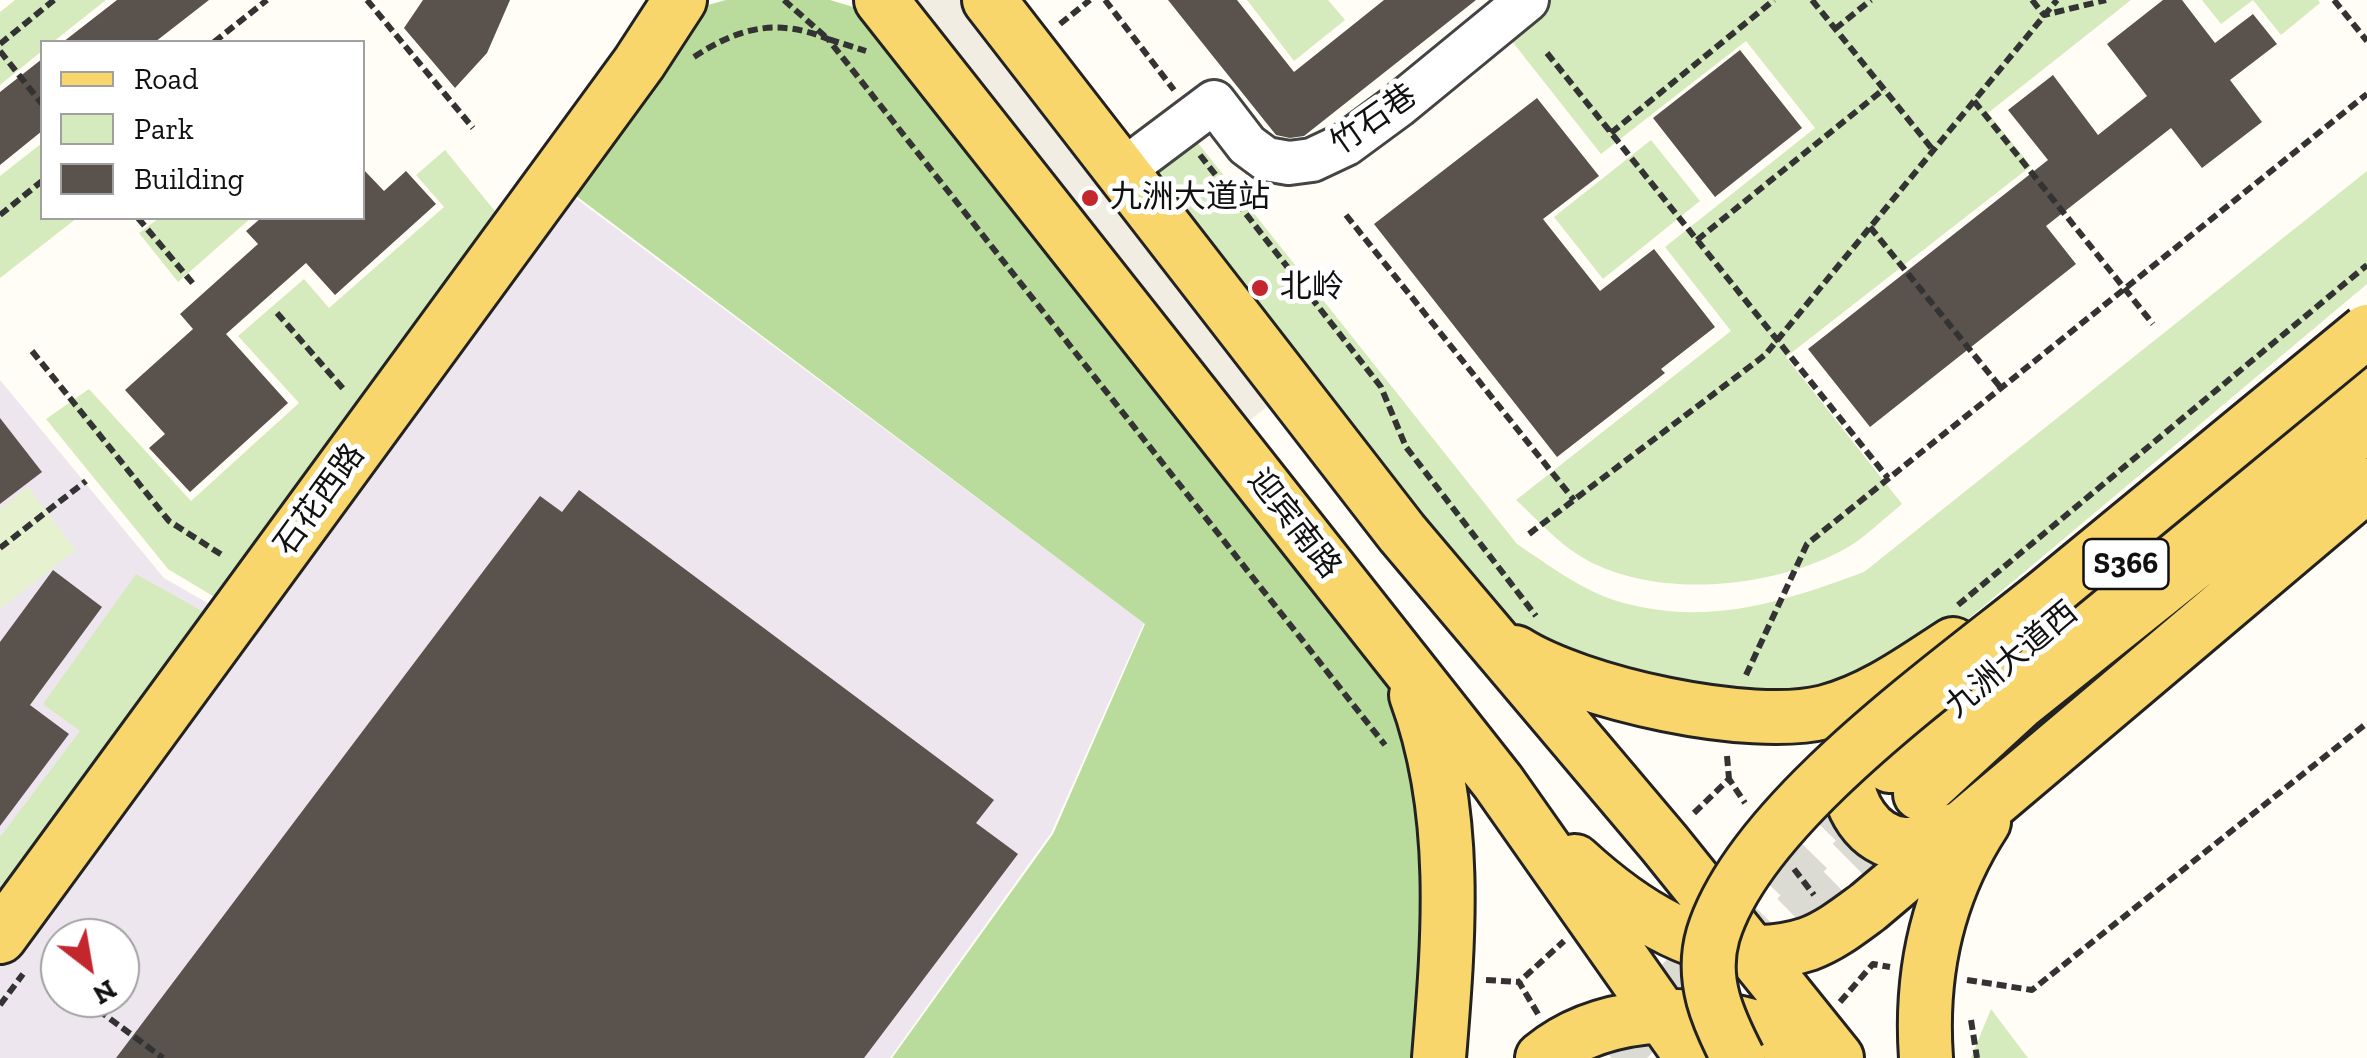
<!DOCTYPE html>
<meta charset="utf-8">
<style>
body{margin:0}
#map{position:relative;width:2367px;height:1058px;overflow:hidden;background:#fffdf5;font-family:"Zilla Slab",serif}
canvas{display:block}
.legend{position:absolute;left:40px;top:40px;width:325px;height:180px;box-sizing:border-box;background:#fff;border:2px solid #a0a0a0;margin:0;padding:12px 18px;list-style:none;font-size:30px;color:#111}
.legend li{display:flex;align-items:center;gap:20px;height:50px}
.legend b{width:50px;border:2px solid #a0a0a0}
.north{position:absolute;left:40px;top:918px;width:100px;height:100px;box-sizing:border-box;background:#fff;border:2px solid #a0a0a0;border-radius:50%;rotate:149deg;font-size:28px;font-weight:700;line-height:40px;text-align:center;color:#111}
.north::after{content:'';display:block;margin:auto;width:35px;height:45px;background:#c4262e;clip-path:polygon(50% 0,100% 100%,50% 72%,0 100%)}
</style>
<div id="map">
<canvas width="2367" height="1058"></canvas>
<ul class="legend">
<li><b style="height:12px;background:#f9d66b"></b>Road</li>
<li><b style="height:28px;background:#d5ebbd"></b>Park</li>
<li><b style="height:28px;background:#5a524d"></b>Building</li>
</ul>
<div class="north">N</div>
</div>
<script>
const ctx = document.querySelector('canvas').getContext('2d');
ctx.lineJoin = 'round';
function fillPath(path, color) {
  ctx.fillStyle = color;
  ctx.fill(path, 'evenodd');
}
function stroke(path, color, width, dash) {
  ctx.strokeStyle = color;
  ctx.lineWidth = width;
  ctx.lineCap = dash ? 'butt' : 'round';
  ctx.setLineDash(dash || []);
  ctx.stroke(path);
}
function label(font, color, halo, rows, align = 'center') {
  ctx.font = font + ' "Zilla Slab","Noto Sans SC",serif';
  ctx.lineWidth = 10;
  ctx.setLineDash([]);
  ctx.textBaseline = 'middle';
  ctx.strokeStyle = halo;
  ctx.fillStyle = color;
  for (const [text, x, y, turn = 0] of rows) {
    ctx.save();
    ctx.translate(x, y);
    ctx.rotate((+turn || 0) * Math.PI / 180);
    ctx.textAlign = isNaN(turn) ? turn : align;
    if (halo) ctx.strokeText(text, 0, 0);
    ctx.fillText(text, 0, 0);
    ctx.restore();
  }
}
fillPath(new Path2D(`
 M558 185 1144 623 1051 833 890 1058H0V947ZM60 938H120V998H60Z
 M0 380 164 578 232 617 0 933Z`), '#eee6ef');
fillPath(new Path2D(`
 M15 0H106L53 42H42V51L0 85V12Z
 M1247 0H1328L1345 20 1294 61Z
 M1550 0H2131L1988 113 2031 166 1786 357 1902 504C1883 519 1863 540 1841 551 1770 589 1651 600 1580 556 1557 542 1536 518 1516 500L1731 331 1665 247 1815 128 1746 41 1601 154 1507 35Z
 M2202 0H2318L2320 3 2281 35 2253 0 2221 24Z
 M1194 138 1517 544C1550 566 1585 593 1624 603 1711 626 1782 602 1864 572L2367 171V284L1954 631 1896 665 1781 704 1623 682 1501 631 1140 175Z
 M1651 140 1700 201 1603 279 1554 217Z
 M42 143V218H77L0 278V176Z
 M445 150 508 227 231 607 168 569 46 419 89 389 191 501 299 403 238 336 304 279 329 308 444 207 416 175Z
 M159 218H251L178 282 139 233Z
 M136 574 220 621 0 924V837L80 731 43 704Z
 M1991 1009 2028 1058H1971Z`), '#d5ebbd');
fillPath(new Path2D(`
 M726 0H830L893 19 1425 726 1437 1058H892L1053 834 1145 624 555 180 701 7Z`), '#b9dc9c');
fillPath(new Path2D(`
 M28 487 76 550 0 609V509Z`), '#e6f2cf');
fillPath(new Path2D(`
 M898 0H973L1281 396 1235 432Z`), '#f1ede2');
fillPath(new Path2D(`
 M117 0H209L155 42H63Z
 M423 0H510L487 53 455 88 404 28Z
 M1168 0H1237L1294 72 1384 0H1476L1304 136 1290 138 1276 135Z
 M2163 0H2182L2215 43 2253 14 2277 44 2230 80 2262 122 2202 168 2171 128 2046 226 2076 264 1870 427 1808 349 2048 160 2008 110 2053 75 2098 135 2147 96 2107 44Z
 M1740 50 1802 128 1715 197 1653 118Z
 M42 59V131L0 165V92Z
 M1537 98 1599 176 1543 219 1600 291 1654 249 1715 327 1661 369 1665 373 1557 457 1374 224Z
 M362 168 384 191 406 171 436 204 335 295 306 263 226 334 288 403 190 492 149 448 165 434 125 390 193 329 180 314 258 244 246 231 261 218H362Z
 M0 418 42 472 0 504Z
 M579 490 994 800 976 823 1018 854 864 1058H116L540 496 562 512Z
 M53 570 102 607 30 705 69 734 0 826V642Z`), '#5a524d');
stroke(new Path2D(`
 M1740 972 1920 794
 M1612 1058 1697 965 1885 771`), '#dbdad3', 52, [52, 26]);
const minor = new Path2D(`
 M1122 171 1214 102 1247 145 1266 159 1289 163 1312 160 1346 144 1399 105 1527 0`);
const major = new Path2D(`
 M881 0 1498 782 1692 1058
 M989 0 1402 533 1664 843 1837 1058
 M1515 652C1579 693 1751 731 1825 712 1872 700 1913 670 1953 644
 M1416 695C1459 812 1449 936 1439 1058
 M1862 725C1857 739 1849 754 1848 770 1845 803 1869 842 1904 844 1923 845 1941 836 1957 829
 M1890 766 1984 681 2367 366
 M1920 794 2018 704 2367 425
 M1575 861C1636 917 1721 973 1808 944 1830 936 1849 921 1868 907L2367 485
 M0 937 639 63 680 0
 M1542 1058C1599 1011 1688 1008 1757 1027 1778 1033 1795 1046 1811 1058
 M1926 1058C1920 973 1937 894 1984 822`);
stroke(minor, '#444', 48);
stroke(major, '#222', 58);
stroke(new Path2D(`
 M367 0 473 128
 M784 0 828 39 866 51
 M1105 0 1174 90
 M1812 0 1933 150
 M2032 0 2044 15 2106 0
 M2334 0 2367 41
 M1060 24 1090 0
 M1835 29 1871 0
 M214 42 267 0
 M0 44 54 0
 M0 51 42 104
 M1547 53 1888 478
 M694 57C739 27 778 18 828 39L1385 745
 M1974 101 2153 324
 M1611 133 1774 0
 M1200 155 1381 387 1406 447 1536 616
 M0 215 42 181
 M1346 215 1574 500
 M138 218 195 286
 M1870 227 2001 388
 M1697 240 1884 89
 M277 313 346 392
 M32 351 169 521 225 557
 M1529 534 1765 355 2057 0
 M0 548 86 481
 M1958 605 2367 265
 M1746 675 1807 544 2367 94
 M1727 756 1729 779
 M1694 813 1729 779 1745 803
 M1794 869 1814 895
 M1486 980 1519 982
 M1967 980 2032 990 2367 723
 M86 1001 163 1058
 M1840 1002 1873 964 1890 967
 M0 1005 23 974
 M1538 1014 1519 982 1564 941
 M1971 1020 1977 1058`), '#333', 6, [10, 5]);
stroke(minor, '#fff', 42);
stroke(major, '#f9d66b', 52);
const majorBridge = new Path2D(`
 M1738 1058C1718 1019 1700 980 1713 935 1750 812 1951 673 2050 592 2156 505 2261 418 2367 331`);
stroke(majorBridge, '#222', 58, []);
stroke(majorBridge, '#f9d66b', 52);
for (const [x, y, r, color] of [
 [1090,198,10,"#c4262e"],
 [1260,288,10,"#c4262e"]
]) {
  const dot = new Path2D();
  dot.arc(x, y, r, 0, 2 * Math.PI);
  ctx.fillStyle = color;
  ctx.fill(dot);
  stroke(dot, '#fff', 4);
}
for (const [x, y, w] of [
 [2126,564,85]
]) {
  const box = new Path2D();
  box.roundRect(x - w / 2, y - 25, w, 50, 8);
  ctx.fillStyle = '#fff';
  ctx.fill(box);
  stroke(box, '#111', 2.5);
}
label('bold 30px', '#111', null, [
 ["S366",2126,564]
]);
label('32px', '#111', '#fff', [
 ["竹石巷",1374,120,-35],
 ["石花西路",320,500,-54],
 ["迎宾南路",1294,524,52],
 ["九洲大道西",2012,660,-40]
]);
label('32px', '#111', '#fff', [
 ["九洲大道站",1110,198],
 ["北岭",1280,288]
], 'left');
</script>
